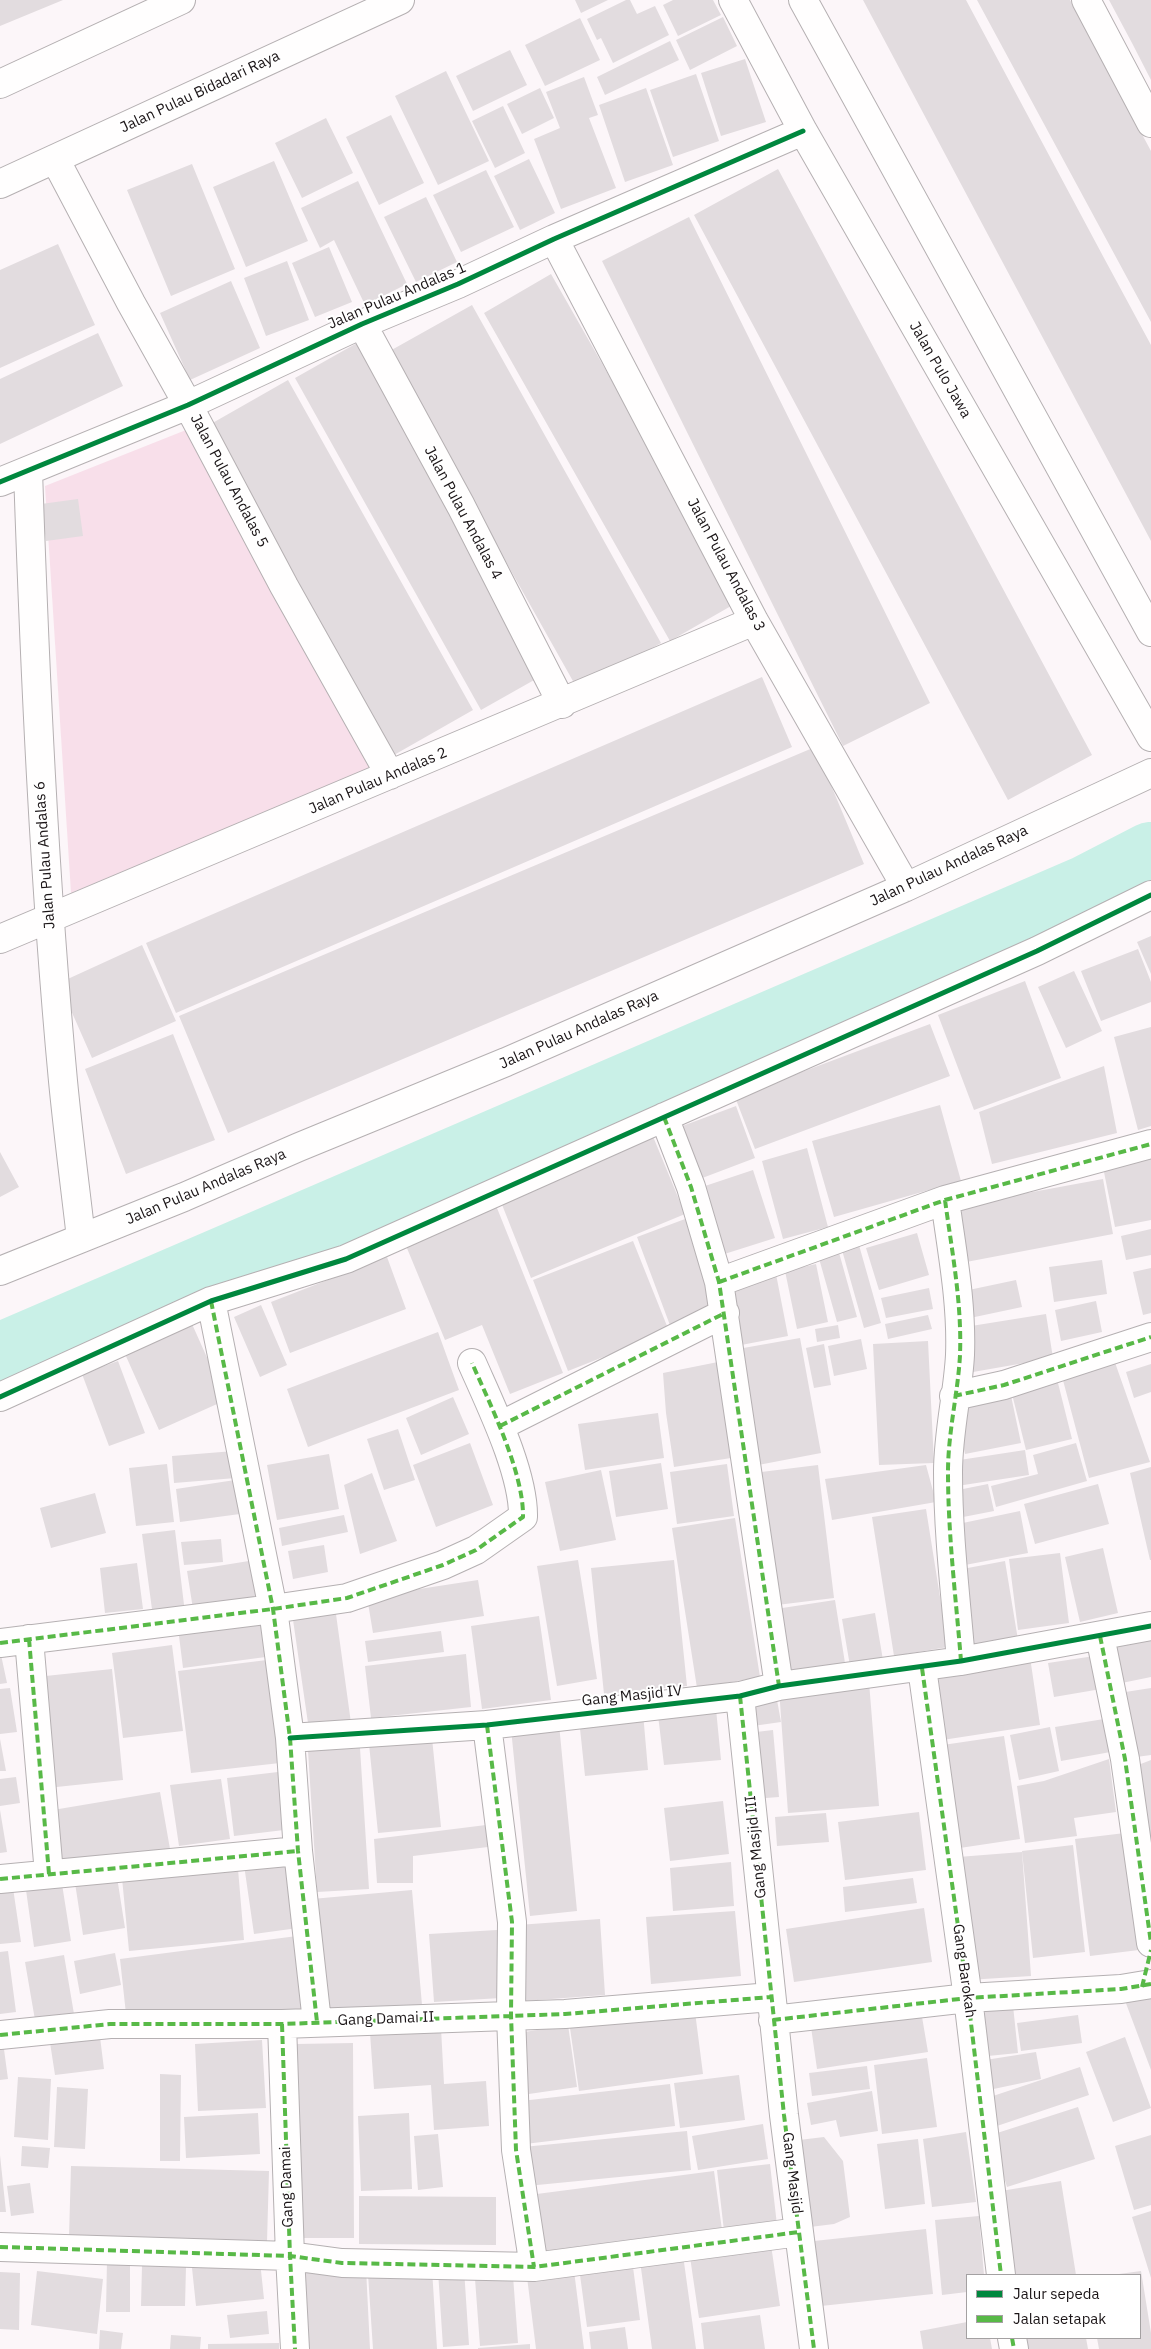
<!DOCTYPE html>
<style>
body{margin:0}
#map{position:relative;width:1151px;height:2349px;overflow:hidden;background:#fcf6f9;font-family:"IBM Plex Sans",sans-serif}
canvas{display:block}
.legend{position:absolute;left:966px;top:2274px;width:175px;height:65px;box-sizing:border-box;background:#fff;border:1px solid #a4a1a2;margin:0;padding:6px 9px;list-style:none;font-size:15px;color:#1b1517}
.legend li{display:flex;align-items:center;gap:10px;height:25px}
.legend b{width:25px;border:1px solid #a4a1a2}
</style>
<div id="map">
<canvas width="1151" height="2349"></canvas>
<ul class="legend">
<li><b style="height:6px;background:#00873e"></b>Jalur sepeda</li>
<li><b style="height:6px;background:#58b947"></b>Jalan setapak</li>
</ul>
</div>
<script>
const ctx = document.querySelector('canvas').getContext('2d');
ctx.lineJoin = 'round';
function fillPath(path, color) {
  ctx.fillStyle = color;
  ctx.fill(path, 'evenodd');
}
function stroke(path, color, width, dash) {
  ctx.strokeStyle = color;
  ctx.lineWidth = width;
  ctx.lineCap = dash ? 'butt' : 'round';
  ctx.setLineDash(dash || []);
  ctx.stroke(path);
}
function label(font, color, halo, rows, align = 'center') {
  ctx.font = font + ' "IBM Plex Sans",sans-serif';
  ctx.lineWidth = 4;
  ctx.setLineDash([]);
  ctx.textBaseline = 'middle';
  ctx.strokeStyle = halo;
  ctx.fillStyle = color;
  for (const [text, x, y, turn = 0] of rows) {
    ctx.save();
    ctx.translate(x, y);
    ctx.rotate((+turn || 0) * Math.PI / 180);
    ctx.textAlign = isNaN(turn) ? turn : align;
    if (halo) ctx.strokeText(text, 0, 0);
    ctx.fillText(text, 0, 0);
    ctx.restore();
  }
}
fillPath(new Path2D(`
 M186 430 372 768 71 893 45 486Z`), '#f8dfea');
stroke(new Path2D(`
 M0 1357 1087 889 1151 856`), '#c9f0e7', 68);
fillPath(new Path2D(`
 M0 0H63L0 26Z
 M575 0H608L581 13Z
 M626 0H630L637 14 655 6 669 35 613 63 601 38 597 40 587 19Z
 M673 0H713L721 15 678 36 663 5Z
 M863 0H966L1104 258 1151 345V541Z
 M977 0H1070L1123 99 1151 151V322Z
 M1109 0H1151V80L1132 43Z
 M723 17 737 46 690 70 676 40Z
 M580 18 600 60 545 86 525 45Z
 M670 41 679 60 605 95 597 77Z
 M510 50 527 85 473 111 456 76Z
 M745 59 766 122 721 136 701 73Z
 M446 71 489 161 438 185 395 96Z
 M696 74 719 141 673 157 650 90Z
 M584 77 598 115 589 118 616 188 561 209 534 139 560 128 546 92Z
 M540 88 554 118 522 134 507 104Z
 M646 88 673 165 625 182 599 105Z
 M503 106 525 153 495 168 472 121Z
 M391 115 424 183 379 205 346 137Z
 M326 118 353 173 302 198 275 143Z
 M529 159 555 213 520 230 494 176Z
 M274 161 308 241 246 267 213 187Z
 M192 164 235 269 171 296 127 190Z
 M778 169 1092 755 1008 800 694 215Z
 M486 170 514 227 461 252 433 195Z
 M358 181 407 284 365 305 334 240 320 248 301 208Z
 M426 197 457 262 416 282 384 217Z
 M689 217 930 703 843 746 602 261Z
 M58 244 95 325 0 368V270Z
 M329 247 352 302 315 317 292 263Z
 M287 261 309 320 266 336 244 278Z
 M551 274 738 602 670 641 484 313Z
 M231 281 260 348 190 380 160 313Z
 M472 305 661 643 578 690 388 352Z
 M98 333 123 386 0 444V379Z
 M357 343 543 675 481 710 295 378Z
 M288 380 473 710 394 755 209 425Z
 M78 499 83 536 46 541 41 504Z
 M762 677 792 747 176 1013 146 943Z
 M815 747 864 864 228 1133 179 1016Z
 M1151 936V974L1137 942Z
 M142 945 176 1021 92 1058 59 983Z
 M1138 949 1151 982V1002L1101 1021 1081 971Z
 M1074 971 1102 1031 1066 1048 1038 987Z
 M1025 981 1061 1078 974 1110 938 1015Z
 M930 1024 950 1076 755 1149 735 1097Z
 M1151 1027V1126L1138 1130 1114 1037Z
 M173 1034 215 1140 126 1174 85 1069Z
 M1104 1066 1117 1133 992 1164 979 1112Z
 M940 1105 961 1181 834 1217 812 1141Z
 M736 1106 755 1158 697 1180 677 1128Z
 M652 1134 685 1214 531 1278 499 1197Z
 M807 1148 828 1227 783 1239 762 1161Z
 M1151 1151V1220L1115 1227 1102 1162Z
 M0 1152 19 1187 0 1197Z
 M753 1170 775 1238 715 1257 693 1190Z
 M1103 1179 1113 1234 961 1263 951 1207Z
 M495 1203 563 1373 510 1394 482 1325 445 1340 404 1241Z
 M685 1219 719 1310 671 1328 637 1237Z
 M1151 1229V1255L1126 1260 1121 1236Z
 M917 1233 929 1275 879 1290 866 1248Z
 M857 1238 881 1323 864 1328 840 1243Z
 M633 1241 669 1331 568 1371 533 1280Z
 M838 1249 857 1317 837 1322 818 1255Z
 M387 1257 406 1309 290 1353 271 1302Z
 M1102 1260 1107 1294 1054 1302 1049 1267Z
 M816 1264 828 1322 797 1329 785 1271Z
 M1151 1268V1313L1143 1315 1133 1272Z
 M776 1274 788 1336 736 1346 724 1284Z
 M1016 1280 1022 1307 970 1318 964 1291Z
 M929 1288 933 1309 886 1318 881 1298Z
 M1096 1301 1102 1332 1061 1341 1055 1310Z
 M261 1305 287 1365 260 1377 234 1317Z
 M1046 1314 1053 1358 973 1372 965 1327Z
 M928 1315 932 1329 888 1339 885 1324Z
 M192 1324 226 1400 159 1430 125 1354Z
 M838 1325 840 1338 817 1342 815 1329Z
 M438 1332 459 1390 308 1447 287 1389Z
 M800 1338 821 1453 753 1466 732 1350Z
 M861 1339 867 1369 834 1376 828 1346Z
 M928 1341 934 1463 879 1465 873 1344Z
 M824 1344 831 1385 814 1388 806 1348Z
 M1112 1354 1150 1462 1089 1478 1060 1369Z
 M118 1361 145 1433 109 1446 82 1374Z
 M718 1362 731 1458 674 1467 666 1413 663 1373Z
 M1151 1364V1392L1134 1398 1126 1372Z
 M1057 1379 1072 1439 1026 1450 1011 1390Z
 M1010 1391 1021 1443 965 1454 954 1403Z
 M453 1397 469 1434 421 1455 406 1418Z
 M658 1413 664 1458 585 1470 578 1424Z
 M398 1429 415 1480 384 1490 367 1439Z
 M470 1443 493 1505 436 1527 413 1465Z
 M1076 1443 1087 1481 996 1507 991 1486 1038 1474 1033 1455Z
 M1025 1450 1029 1475 957 1486 953 1461Z
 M234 1451 236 1478 174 1483 172 1456Z
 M329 1454 339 1509 277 1520 267 1465Z
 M661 1463 668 1509 616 1517 609 1471Z
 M167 1464 174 1522 136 1526 129 1468Z
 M727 1464 734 1516 677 1524 670 1472Z
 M818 1465 834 1598 769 1606 753 1473Z
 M926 1465 936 1502 832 1520 825 1479Z
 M1151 1467V1560H1150L1130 1473Z
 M601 1470 616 1540 560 1551 545 1482Z
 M372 1473 397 1541 360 1554 344 1485Z
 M235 1480 240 1514 180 1522 176 1489Z
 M988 1484 994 1511 958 1518 953 1491Z
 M1098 1484 1109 1524 1035 1544 1024 1504Z
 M95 1493 106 1533 51 1548 40 1508Z
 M926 1509 948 1647 894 1656 872 1517Z
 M1020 1511 1028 1553 965 1565 958 1524Z
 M344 1515 348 1532 282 1546 279 1528Z
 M735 1518 760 1677 697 1688 672 1528Z
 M175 1530 185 1613 153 1617 142 1534Z
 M221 1539 223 1562 184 1565 181 1542Z
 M324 1545 328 1572 293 1579 288 1551Z
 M1103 1548 1118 1613 1080 1622 1065 1557Z
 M1060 1553 1069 1623 1018 1630 1009 1559Z
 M255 1560 261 1598 193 1609 187 1571Z
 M578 1560 597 1679 557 1686 537 1566Z
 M674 1560 687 1686 604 1694 591 1568Z
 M1005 1561 1018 1640 970 1647 957 1570Z
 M137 1563 143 1609 105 1613 100 1568Z
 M478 1580 484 1616 373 1633 367 1597Z
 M835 1600 845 1663 779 1674 769 1610Z
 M335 1607 351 1723 309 1730 292 1613Z
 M875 1613 883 1660 850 1666 842 1619Z
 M267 1615 273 1656 183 1668 178 1628Z
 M539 1616 551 1700 482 1709 471 1626Z
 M441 1631 444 1652 368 1662 365 1641Z
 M1151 1631V1677L1112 1685 1103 1641Z
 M172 1645 183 1731 123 1738 112 1653Z
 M0 1650 7 1683 0 1684Z
 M466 1654 471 1707 371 1718 365 1666Z
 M1101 1655 1107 1688 1054 1697 1048 1663Z
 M1030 1657 1040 1725 936 1741 925 1674Z
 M267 1660 280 1763 191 1773 178 1671Z
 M112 1669 123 1780 47 1788 36 1677Z
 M869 1682 879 1806 788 1813 779 1689Z
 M10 1688 17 1732 0 1734V1689Z
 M1151 1688V1755L1129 1758 1119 1693Z
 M777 1700 781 1722 746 1727 743 1705Z
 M716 1709 721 1760 664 1765 658 1715Z
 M643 1713 648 1770 585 1776 579 1719Z
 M1110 1718 1116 1751 1061 1761 1055 1727Z
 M559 1724 577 1911 530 1916 511 1729Z
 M1050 1727 1059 1771 1019 1780 1010 1735Z
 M773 1730 779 1797 753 1799 748 1733Z
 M1004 1736 1020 1839 953 1849 936 1746Z
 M432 1738 441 1827 378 1833 369 1744Z
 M0 1739 6 1771H0Z
 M360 1748 369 1889 317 1892 308 1751Z
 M1109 1759 1116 1812 1074 1818 1077 1836 1025 1843 1017 1786 1044 1781Z
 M1151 1760V1888L1128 1769Z
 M278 1772 284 1830 234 1836 227 1778Z
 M16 1777 20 1803 0 1806V1779Z
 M221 1779 230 1839 179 1846 170 1785Z
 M160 1792 170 1849 57 1869 47 1811Z
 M723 1801 729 1854 670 1861 664 1808Z
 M0 1810 7 1852 0 1853Z
 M919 1812 926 1870 845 1880 838 1822Z
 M826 1813 829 1842 777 1846 775 1817Z
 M486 1825 488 1847 413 1856V1883H377L374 1839Z
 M1125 1833 1139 1950 1090 1956 1075 1839Z
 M1073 1845 1085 1952 1033 1958 1022 1851Z
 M1022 1852 1031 1976 968 1980 958 1857Z
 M288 1859 298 1928 254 1934 244 1865Z
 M731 1862 734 1906 673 1911 670 1868Z
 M238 1869 244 1940 129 1951 122 1878Z
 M117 1877 125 1928 83 1935 75 1883Z
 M913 1878 917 1903 845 1912 843 1887Z
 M62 1884 71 1941 34 1947 26 1890Z
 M13 1888 21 1942 0 1944V1890Z
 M412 1890 422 2005 322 2014 312 1899Z
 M924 1908 932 1962 794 1982 786 1929Z
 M735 1911 741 1976 651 1984 646 1917Z
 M600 1919 605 1995 524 2001 518 1925Z
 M497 1930 501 1998 434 2002 429 1934Z
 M297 1936 306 2008 267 2014H126L120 1959Z
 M8 1951 16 2012 0 2014V1952Z
 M115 1953 121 1985 80 1994 74 1961Z
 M64 1955 74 2014 35 2020 25 1962Z
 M1151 1988V2070L1124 1998Z
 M1012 1996 1018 2053 978 2057 973 2000Z
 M694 2004 703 2074 579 2091 569 2021Z
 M921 2011 928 2052 817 2069 811 2027Z
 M1078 2015 1082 2043 1021 2051 1017 2023Z
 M568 2025 577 2087 522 2095 512 2034Z
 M441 2028 444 2084 486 2081 489 2126 434 2130 431 2085 374 2089 370 2033Z
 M99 2029 104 2069 55 2075 49 2036Z
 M1125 2037 1151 2108 1113 2122 1086 2052Z
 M262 2040 266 2108 198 2111 195 2044Z
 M3 2042 8 2079 0 2080V2043Z
 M353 2043 354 2238H297L296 2044Z
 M1036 2052 1041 2079 984 2091 979 2061Z
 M927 2058 937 2127 882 2134 874 2065Z
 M867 2066 870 2089 812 2096 809 2073Z
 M1080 2067 1089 2095 994 2127 984 2099Z
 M160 2074 181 2075 180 2161H160Z
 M739 2075 745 2120 680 2128 674 2083Z
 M18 2077 51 2079 48 2140 14 2137Z
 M670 2084 675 2126 525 2144 521 2101Z
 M57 2087 88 2089 85 2149 54 2147Z
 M872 2091 878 2131 840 2137 836 2120 811 2125 807 2103Z
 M1078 2107 1095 2159 1007 2187 991 2135Z
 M258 2113 260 2154 186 2158 184 2117Z
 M409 2113 412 2189 361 2191 358 2116Z
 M763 2124 768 2159 698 2170 692 2136Z
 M687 2131 691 2170 527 2186 523 2147Z
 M966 2132 976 2202 932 2207 923 2139Z
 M438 2134 443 2187 418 2190 414 2136Z
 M1151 2135V2205L1134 2210 1115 2146Z
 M824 2137 843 2161 850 2217 834 2224 802 2228 791 2141Z
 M918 2139 925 2204 885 2209 877 2144Z
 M22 2146 50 2148 48 2168 21 2166Z
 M0 2155 6 2212H0Z
 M770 2164 777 2225 724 2231 717 2170Z
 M71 2166 269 2171 267 2242 69 2237Z
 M714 2171 722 2230 537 2254 529 2195Z
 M1061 2181 1076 2275H1008L995 2192Z
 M30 2183 34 2213 11 2216 7 2186Z
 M359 2196 496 2197V2245L359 2244Z
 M1151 2211V2278L1132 2217Z
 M979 2216 984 2275H967V2292L942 2295 935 2220Z
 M926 2229 933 2294 821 2306 814 2241Z
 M771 2245 780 2306 699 2318 690 2257Z
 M683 2255 696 2349H652L640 2261Z
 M107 2260 130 2261V2312H106Z
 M260 2261 264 2299 196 2306 192 2268Z
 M573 2263 584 2349H536L526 2269Z
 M142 2266 186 2267 185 2306H141Z
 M633 2267 640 2320 587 2327 580 2275Z
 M366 2268 370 2349H301L296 2272Z
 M432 2269 437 2349H373L368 2274Z
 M464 2269 469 2345 443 2347 438 2271Z
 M37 2271 103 2279 97 2334 31 2325Z
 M1141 2271 1151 2333V2349H1099L1097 2338H1140V2275L1119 2274Z
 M0 2272 20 2273 19 2330 0 2329Z
 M513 2276 518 2343 480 2346 475 2279Z
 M267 2311 269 2334 230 2338 227 2315Z
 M760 2315 765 2349H704L701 2323Z
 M967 2322V2338H990L992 2349H923L920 2331Z
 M625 2327 628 2349H591L589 2332Z
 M100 2330 123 2333 121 2349H99Z
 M171 2335 201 2337 200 2349H170Z
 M1018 2338H1086L1088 2349H1019Z
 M279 2343V2349H208V2344Z
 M530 2344V2349H478V2348Z`), '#e2dcdf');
const minor = new Path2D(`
 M733 0 803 131 1151 737
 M803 0 1151 632
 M1086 0 1151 123
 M0 84 181 0
 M55 159 131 303 188 405 284 586 390 775
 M0 184 400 0
 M554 239 754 621 906 887
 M362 324 461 506 562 704
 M28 471C35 675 44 878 63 1081 68 1133 75 1186 81 1238
 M0 482 188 405 362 324 458 284 554 239 803 131
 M0 939 754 621
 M664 1117 691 1187 719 1282 779 1686
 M945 1200C952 1252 962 1303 960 1355 958 1393 948 1432 948 1472 948 1535 956 1599 961 1661
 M0 1271 184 1197 299 1147 506 1062 906 887 1151 773
 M719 1282 945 1200 1151 1144
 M211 1301 273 1609 290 1738 298 1851 317 2022
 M954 1396 1004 1385 1151 1337
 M0 1397 211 1301 346 1259 1037 951 1151 895
 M500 1426 725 1313
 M1100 1636 1125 1759 1151 1943
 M29 1639 49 1874
 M0 1643 273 1609 347 1598 443 1565 476 1550 523 1517C524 1473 490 1404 472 1363
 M922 1668 968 1998 1001 2275
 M740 1696 784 2115 814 2349
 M487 1725 512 1922 511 2015 516 2150 534 2267
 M290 1738 487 1725 740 1696 779 1686 961 1661 1151 1626
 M0 1879 298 1851
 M773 2020 968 1998 1121 1989 1151 1984
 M282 2024 290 2256 295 2349
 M0 2035 110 2024H282L565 2014 771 1997
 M0 2247 290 2256 342 2263 534 2267 799 2232
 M1012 2338 1014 2349`);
stroke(minor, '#b5b0b2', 30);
stroke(minor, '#fffefe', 28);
stroke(new Path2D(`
 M664 1117 691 1187 719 1282 779 1686
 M945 1200C952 1252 962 1303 960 1355 958 1393 948 1432 948 1472 948 1535 956 1599 961 1661
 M719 1282 945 1200 1151 1144
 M211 1301 273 1609 290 1738 298 1851 317 2022
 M954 1396 1004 1385 1151 1337
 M500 1426 725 1313
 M1100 1636 1125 1759 1151 1943
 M29 1639 49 1874
 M0 1643 273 1609 347 1598 443 1565 476 1550 523 1517C524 1473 490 1404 472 1363
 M922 1668 968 1998 1001 2275
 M740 1696 784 2115 814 2349
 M487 1725 512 1922 511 2015 516 2150 534 2267
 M0 1879 298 1851
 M1142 1987 1151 1950
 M773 2020 968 1998 1121 1989 1151 1984
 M282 2024 290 2256 295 2349
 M0 2035 110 2024H282L565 2014 771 1997
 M0 2247 290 2256 342 2263 534 2267 799 2232
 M1012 2338 1014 2349`), '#58b947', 4, [8, 4]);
stroke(new Path2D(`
 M0 482 188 405 362 324 458 284 554 239 803 131
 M0 1397 211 1301 346 1259 1037 951 1151 895
 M290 1738 487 1725 740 1696 779 1686 961 1661 1151 1626`), '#00873e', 5);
label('15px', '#1b1517', '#fff', [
 ["Jalan Pulau Bidadari Raya",200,92,-25],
 ["Jalan Pulau Andalas 1",397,296,-23],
 ["Jalan Pulo Jawa",940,370,60],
 ["Jalan Pulau Andalas 5",229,481,62],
 ["Jalan Pulau Andalas 4",463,513,62],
 ["Jalan Pulau Andalas 3",726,565,62],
 ["Jalan Pulau Andalas 2",378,781,-23],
 ["Jalan Pulau Andalas 6",45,855,-94],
 ["Jalan Pulau Andalas Raya",949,866,-25],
 ["Jalan Pulau Andalas Raya",579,1030,-24],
 ["Jalan Pulau Andalas Raya",206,1187,-23],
 ["Gang Masjid IV",632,1696,-6],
 ["Gang Masjid III",756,1847,-96],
 ["Gang Barokah",964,1971,82],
 ["Gang Damai II",386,2019,-2],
 ["Gang Masjid",792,2173,83],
 ["Gang Damai",287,2187,-92]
]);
</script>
